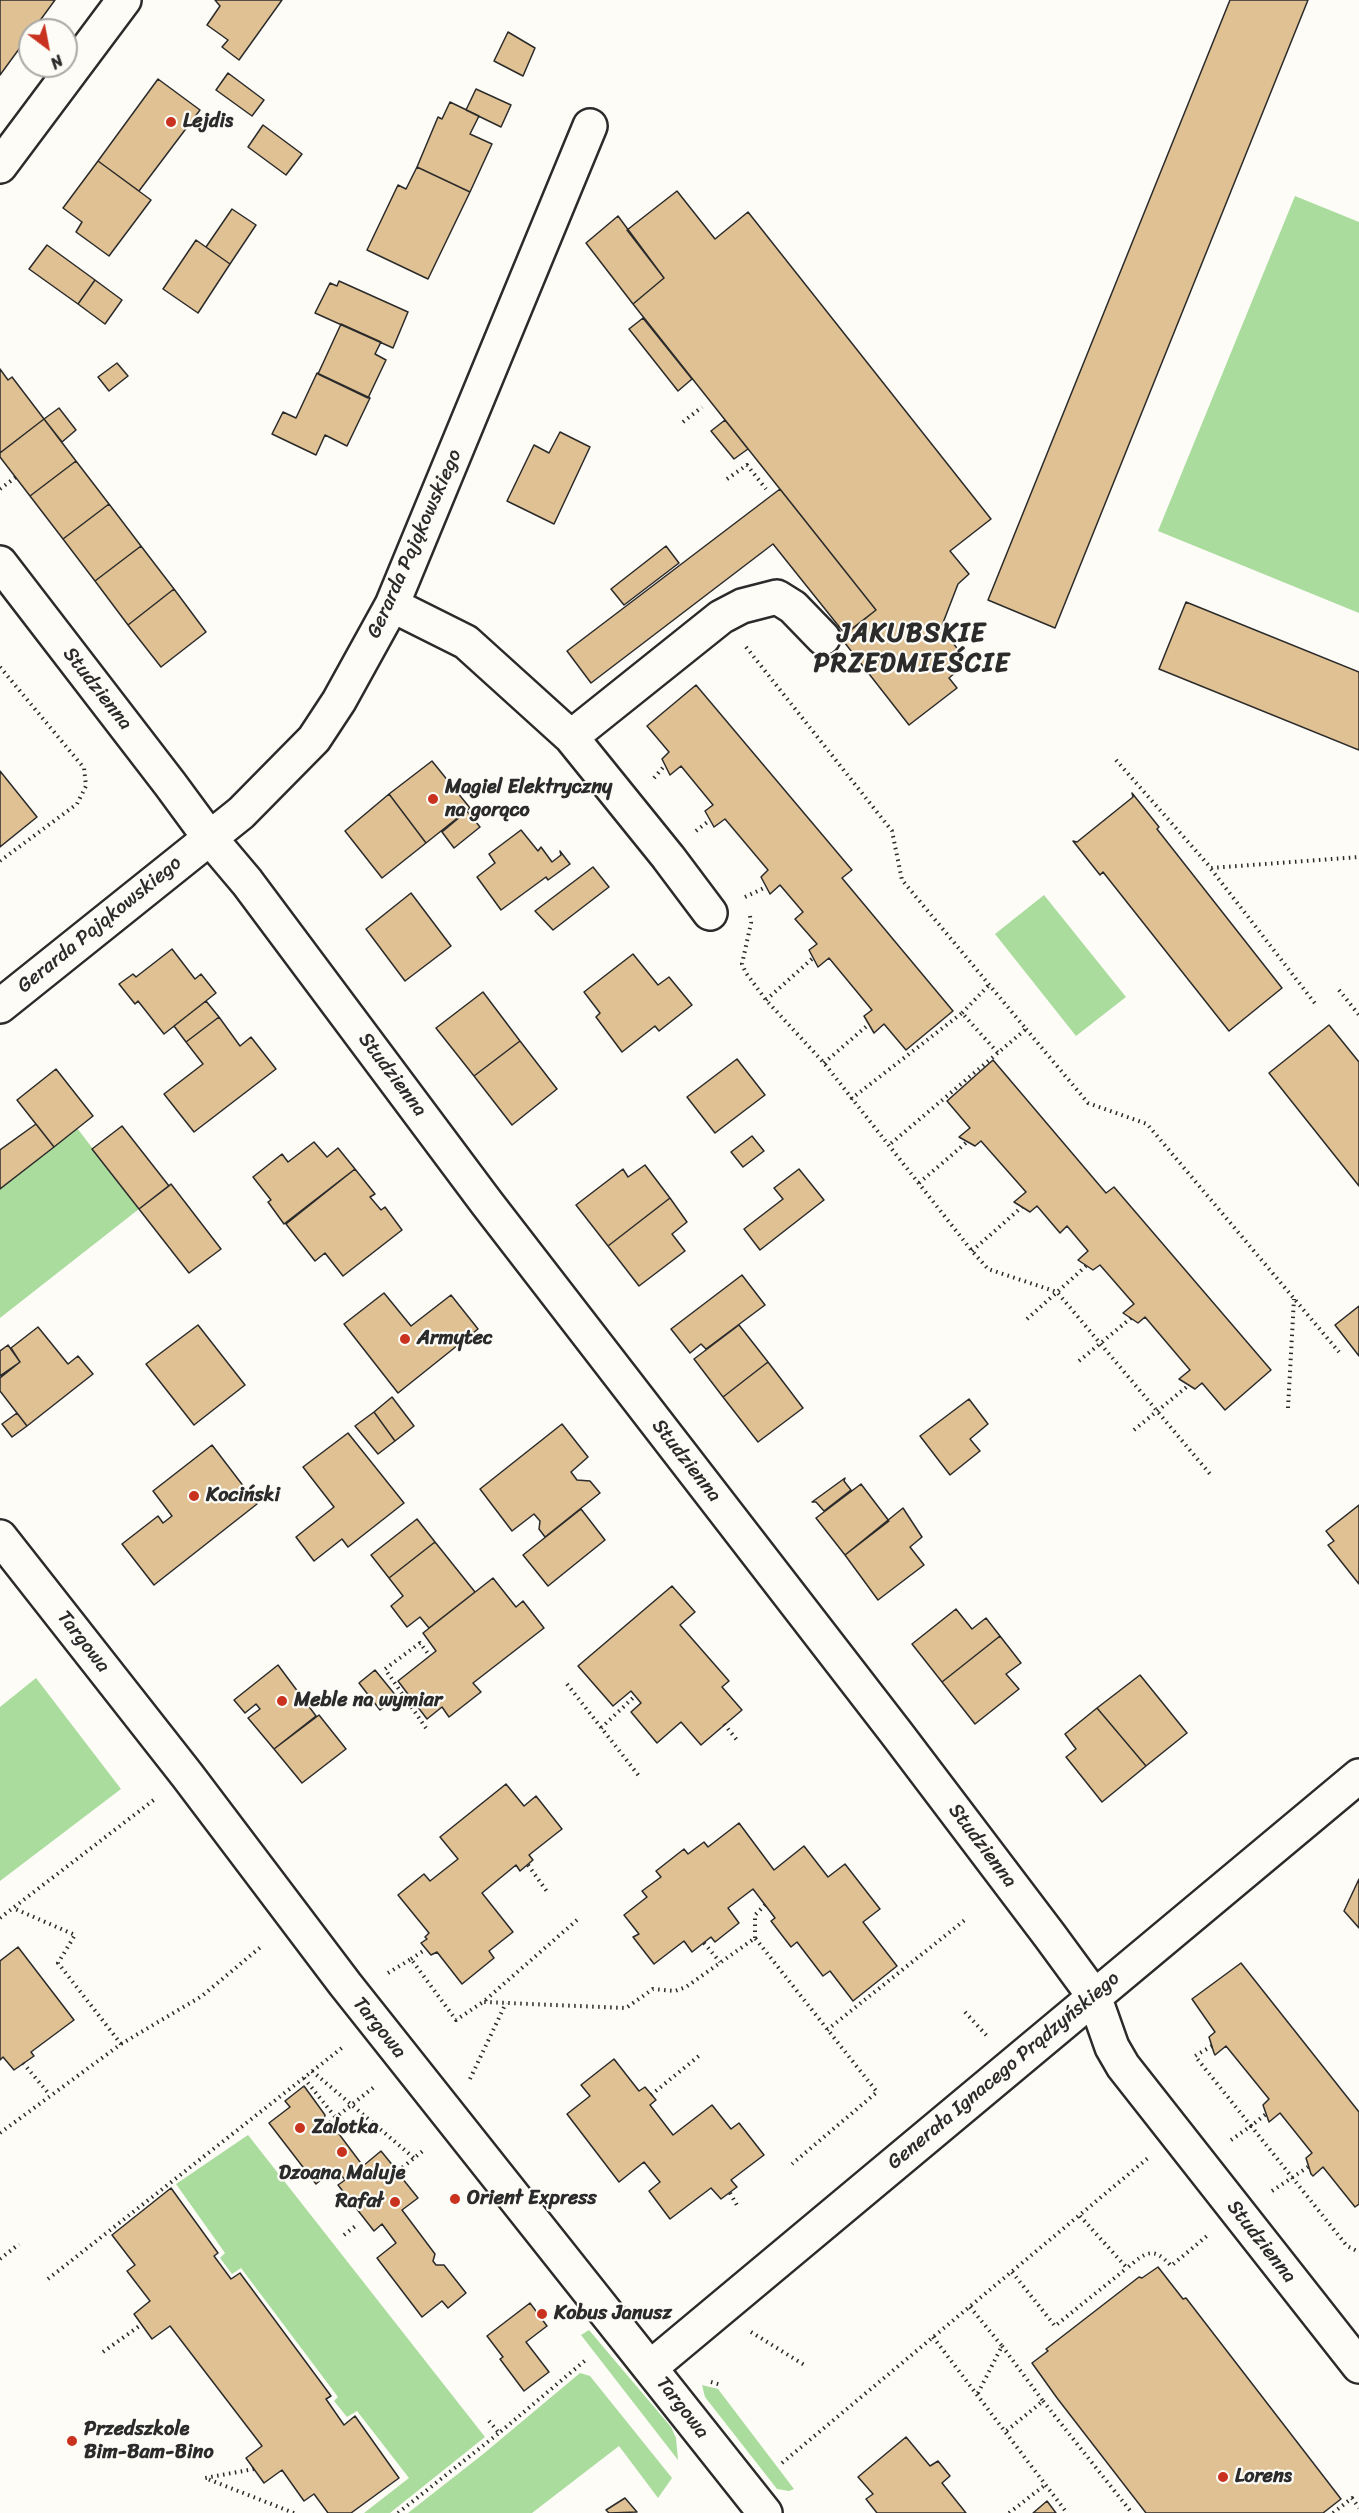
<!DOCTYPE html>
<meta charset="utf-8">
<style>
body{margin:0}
#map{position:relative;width:1359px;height:2513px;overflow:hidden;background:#fdfcf7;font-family:Sriracha,sans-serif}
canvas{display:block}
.north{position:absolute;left:18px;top:18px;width:60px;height:60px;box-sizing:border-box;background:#fdfcf7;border:2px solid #a9a8a5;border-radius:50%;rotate:148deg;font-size:16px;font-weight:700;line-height:24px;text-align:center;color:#2b2b2b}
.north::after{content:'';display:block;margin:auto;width:21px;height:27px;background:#c8321e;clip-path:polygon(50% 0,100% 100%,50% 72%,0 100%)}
</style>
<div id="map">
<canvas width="1359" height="2513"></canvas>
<div class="north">N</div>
</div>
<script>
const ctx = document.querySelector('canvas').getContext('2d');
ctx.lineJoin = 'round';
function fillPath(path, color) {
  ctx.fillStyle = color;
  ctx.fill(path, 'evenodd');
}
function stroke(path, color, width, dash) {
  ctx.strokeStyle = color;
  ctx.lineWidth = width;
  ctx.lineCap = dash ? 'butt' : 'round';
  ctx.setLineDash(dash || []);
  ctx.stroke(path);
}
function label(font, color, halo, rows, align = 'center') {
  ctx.font = font + ' Sriracha,sans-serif';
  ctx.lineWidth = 4.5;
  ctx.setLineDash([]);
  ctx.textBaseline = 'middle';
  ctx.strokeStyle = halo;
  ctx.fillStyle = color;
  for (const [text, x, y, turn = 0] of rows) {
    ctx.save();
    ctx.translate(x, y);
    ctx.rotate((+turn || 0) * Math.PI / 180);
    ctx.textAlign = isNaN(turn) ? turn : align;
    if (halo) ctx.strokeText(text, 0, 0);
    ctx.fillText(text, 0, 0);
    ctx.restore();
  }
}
fillPath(new Path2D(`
 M1295 196 1359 222V613L1158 531Z
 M1044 895 1126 997 1076 1036 995 934Z
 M77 1128 139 1209 0 1318V1189Z
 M36 1678 121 1789 0 1881V1707Z
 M248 2135 485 2437 390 2513H364L409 2478 357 2411 347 2417 334 2401 338 2397 241 2268 232 2274 220 2258 225 2253 176 2184Z
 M589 2330 671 2427 676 2438 678 2460 581 2335Z
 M580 2373 590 2376 672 2478 658 2498 619 2446 532 2513H408L482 2455Z
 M702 2385 718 2389 794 2489 789 2491 777 2489 705 2397Z`), '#aadc9d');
const building = new Path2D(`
 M0 0H55L33 30H30V34L0 75Z
 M215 0H282L239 60 222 47 228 40 207 25 220 6Z
 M1230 0H1308L1055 628 988 600Z
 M508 32 535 48 523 76 494 61Z
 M228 73 264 100 252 116 216 90Z
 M158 79 200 110 139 191 98 161Z
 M476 89 511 105 501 127 466 110Z
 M450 102 479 116 470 134 492 144 470 192 417 167 438 117 442 119Z
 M263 125 302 154 286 175 248 147Z
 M98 161 151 200 109 256 76 232 82 222 63 208Z
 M417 167 470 192 428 279 367 250 398 185 406 189Z
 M677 191 715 239 748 212 991 519 950 551 969 574 958 584 941 628 968 662 949 678 957 688 909 725 841 638 876 610 633 304 664 278 627 230Z
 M232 209 256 225 230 264 206 247Z
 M618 216 664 278 633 304 586 243Z
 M196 240 230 264 198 313 163 289Z
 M47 245 95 280 78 304 29 269Z
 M95 280 122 300 105 324 78 304Z
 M339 281 408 312 393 348 315 313 330 283 337 286Z
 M643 318 692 379 678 391 629 329Z
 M341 324 381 342 375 354 386 360 368 398 318 374Z
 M117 363 128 376 109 391 98 377Z
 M0 369 8 380 12 377 44 419 0 453Z
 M317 373 370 398 347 446 325 435 316 455 272 434 283 412 296 418Z
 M59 408 76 430 62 442 44 419Z
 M44 419 76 461 30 496 0 457V453Z
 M725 420 748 449 734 459 711 431Z
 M560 432 590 447 554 524 507 501 534 445 549 453Z
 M76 461 109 504 63 539 30 496Z
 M780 489 876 610 845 634 773 544 591 683 567 651Z
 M109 504 141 546 95 581 63 539Z
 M141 546 174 589 128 625 95 581Z
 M666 546 679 563 624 605 611 589Z
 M174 589 206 632 161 667 128 625Z
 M1186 602 1359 672V750L1159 669Z
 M696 685 852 870 842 878 953 1011 906 1050 884 1024 874 1033 864 1016 872 1010 829 958 818 967 809 950 817 944 795 919 803 912 780 885 770 894 761 877 768 870 725 819 714 827 705 811 713 805 681 766 670 775 662 759 669 752 647 726Z
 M432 761 470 808 426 843 389 794Z
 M0 771 37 817 0 847Z
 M1132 793 1159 827 1157 829 1282 988 1229 1031 1103 872 1100 875 1073 841 1077 842 1133 797Z
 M389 794 426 843 382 878 345 831Z
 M467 811 480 827 454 848 442 832Z
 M521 830 538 851 541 847 552 862 561 855 560 851 570 864 548 880 546 877 501 910 477 877 495 863 489 854Z
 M593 867 609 887 553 930 535 911Z
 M411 893 451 946 405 981 366 929Z
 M172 949 195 979 201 974 216 993 164 1034 138 1001 135 1004 119 984 133 974 136 977Z
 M633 954 658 985 669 977 692 1005 659 1031 655 1026 622 1052 596 1017 600 1013 584 992Z
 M483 992 520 1041 474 1076 436 1028Z
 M206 1001 219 1017 186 1042 174 1026Z
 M219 1017 240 1046 251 1037 276 1069 194 1132 164 1094 203 1064 186 1042Z
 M1329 1025 1359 1062V1186L1269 1073Z
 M520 1041 557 1089 512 1125 474 1076Z
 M737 1059 765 1095 715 1133 687 1097Z
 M993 1060 1106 1193 1114 1187 1271 1370 1225 1410 1202 1383 1195 1389 1179 1379 1190 1370 1145 1317 1138 1323 1123 1313 1134 1304 1100 1265 1093 1270 1078 1260 1088 1251 1067 1226 1060 1233 1037 1206 1030 1212 1014 1202 1026 1192 981 1141 975 1146 959 1137 970 1128 947 1101Z
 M56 1069 93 1116 54 1147 17 1100Z
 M36 1124 54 1147 0 1189V1150Z
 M122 1126 169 1186 139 1209 92 1149Z
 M752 1136 764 1151 743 1167 731 1152Z
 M314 1142 327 1157 338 1148 355 1169 284 1224 268 1202 271 1200 253 1177 282 1154 288 1162Z
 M645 1165 670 1198 608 1246 576 1205 623 1169 628 1177Z
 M355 1169 375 1194 370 1197 381 1210 385 1207 402 1230 343 1276 325 1253 315 1261 286 1224Z
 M799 1169 824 1200 760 1250 744 1229 783 1199 774 1188Z
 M171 1184 221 1249 189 1273 139 1209Z
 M670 1198 687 1222 672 1234 685 1251 639 1286 608 1246Z
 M742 1275 765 1305 706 1349 701 1344 690 1353 671 1329Z
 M384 1293 411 1326 451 1295 478 1329 398 1393 344 1324Z
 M1359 1306V1356L1335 1325Z
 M198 1325 245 1385 194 1425 146 1364Z
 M739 1325 768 1362 723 1397 694 1359Z
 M38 1327 68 1364 78 1356 93 1374 27 1426 0 1391V1378L20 1362 11 1348Z
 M8 1345 20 1362 0 1376V1351Z
 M768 1362 803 1408 758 1442 723 1397Z
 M392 1397 414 1426 395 1441 374 1412Z
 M969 1399 988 1424 970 1439 980 1451 950 1475 920 1436Z
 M374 1412 395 1441 378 1454 355 1426Z
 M17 1413 27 1426 12 1437 2 1424Z
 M562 1424 588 1457 571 1472 577 1480 590 1481 600 1493 545 1537 539 1529 540 1521 534 1514 512 1531 480 1489Z
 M348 1433 404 1503 348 1547 342 1539 314 1561 296 1537 334 1507 303 1467Z
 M212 1445 257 1504 154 1585 122 1544 158 1516 163 1523 172 1516 153 1491Z
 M845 1478 844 1481 851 1490 824 1511 816 1502H812Z
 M861 1484 889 1521 845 1555 816 1518Z
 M1359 1505V1584L1328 1545 1334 1541 1326 1531Z
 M903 1508 922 1537 910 1547 924 1565 878 1600 845 1555Z
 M581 1509 605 1540 548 1586 523 1555Z
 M417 1519 435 1542 389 1578 371 1555Z
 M435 1542 475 1592 429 1628 420 1617 407 1627 391 1606 403 1596 389 1578Z
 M493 1578 516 1607 523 1601 544 1628 473 1683 481 1692 449 1717 442 1707 427 1719 398 1681 436 1651 423 1633Z
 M672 1586 695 1612 680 1625 729 1681 722 1687 742 1710 701 1745 681 1722 657 1743 631 1712 641 1703 631 1691 613 1706 578 1666Z
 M956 1609 972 1629 986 1618 1000 1636 942 1682 912 1644Z
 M1000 1636 1021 1663 1006 1674 1019 1689 975 1724 942 1682Z
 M278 1665 316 1716 274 1749 248 1718 260 1709 256 1704 245 1713 234 1700Z
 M375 1670 397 1697 380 1710 359 1683Z
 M1140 1675 1187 1733 1146 1766 1097 1708Z
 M1097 1708 1146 1766 1102 1802 1066 1757 1076 1749 1065 1734Z
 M319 1715 346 1749 302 1783 274 1749Z
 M506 1784 524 1806 536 1796 562 1829 529 1855 533 1860 520 1871 516 1865 482 1893 513 1932 489 1951 494 1958 462 1984 437 1952 431 1955 421 1943 427 1939 425 1937 429 1933 398 1895 424 1874 430 1881 458 1859 440 1837Z
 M739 1823 774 1870 804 1846 828 1877 845 1864 880 1909 863 1922 897 1966 853 2001 830 1971 823 1976 797 1942 791 1947 771 1921 775 1918 753 1889 728 1908 739 1923 715 1942 711 1937 692 1952 684 1941 654 1964 633 1937 639 1934 624 1915 647 1897 642 1891 661 1877 656 1871 684 1849 688 1854 704 1842 708 1847Z
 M1359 1879V1928L1344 1911Z
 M18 1947 74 2020 31 2052 34 2056 14 2070 3 2057 0 2060V1961Z
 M1241 1963 1359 2112V2204L1355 2207 1323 2167 1313 2176 1311 2174 1306 2158 1312 2153 1280 2113 1269 2122 1263 2105 1269 2099 1226 2046 1215 2055 1214 2053 1209 2037 1215 2032 1192 1999Z
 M614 2059 639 2091 645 2087 656 2100 650 2105 673 2135 712 2105 731 2129 739 2123 764 2155 731 2180 737 2187 721 2199 711 2188 670 2219 649 2191 660 2182 644 2162 619 2182 567 2114 590 2096 581 2085Z
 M304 2086 325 2115 323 2123 327 2129 336 2130 363 2166 381 2151 394 2167 392 2173 395 2177 402 2178 418 2198 402 2210 435 2254 433 2261 436 2265H444L466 2293 448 2308 442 2301 422 2317 377 2258 396 2243 382 2224 374 2231 338 2185 345 2180 335 2168 316 2184 269 2123 290 2107 285 2101Z
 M171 2188 218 2253 214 2256 231 2279 240 2273 331 2396 326 2399 344 2425 355 2416 399 2478 351 2513H328L314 2494 304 2501 282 2470 264 2483 246 2458 262 2446 170 2326 152 2339 134 2314 150 2301 127 2271 135 2265 112 2235Z
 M1158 2267 1183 2299 1186 2298 1341 2499 1323 2513H1146L1057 2398 1032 2363 1048 2351 1046 2349 1139 2277 1142 2278Z
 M530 2303 547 2326 526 2342 549 2372 524 2391 500 2359 503 2357 487 2336Z
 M906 2437 930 2466 938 2461 950 2476 942 2483 966 2513H877L866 2499 873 2494 858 2477Z
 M625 2498 637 2512 609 2513 606 2510Z
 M1047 2501 1056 2513H1033Z`);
fillPath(building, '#e0c193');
stroke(building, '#2b2b2b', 1.5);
const minor = new Path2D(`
 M0 166 124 0
 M0 563 170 784 209 837 247 882 486 1202 897 1734 1050 1936 1094 1996 1112 2047 1123 2066 1359 2366
 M392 605 466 642 571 737 668 857 710 913
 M571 737 721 617 742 606 777 597 793 607 823 638
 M0 1006 241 813 314 739 339 701 392 605 590 126
 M0 1537 187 1775 345 1984 765 2513
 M651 2367 1359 1776`);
stroke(minor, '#2b2b2b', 38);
stroke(new Path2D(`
 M683 422 702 407
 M727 479 747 465 766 489
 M0 489 16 477
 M746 647 892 831 902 880 1026 1029 888 1146
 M0 667 84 768 86 786 77 804 0 861
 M1116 760 1211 868 1359 857
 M654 778 665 765
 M696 831 710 820
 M1211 869 1317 1006
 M745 897 766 887
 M750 916 751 923 742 964 746 973 766 1000 824 1063 972 1251 988 1269 1057 1292 1210 1474
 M1339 990 1359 1015
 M766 1000 813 958
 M962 1013 989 985
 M1026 1029 1088 1103 1147 1124 1339 1352
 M824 1063 869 1024
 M851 1099 962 1013 998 1053
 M919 1183 967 1142
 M972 1251 1022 1207
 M1027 1319 1086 1266
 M1079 1361 1131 1318
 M1288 1408 1294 1299
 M1134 1430 1189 1385
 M567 1684 639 1776
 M724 1724 737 1740
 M426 1728 385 1669 420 1643 430 1656
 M601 1728 635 1696
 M528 1865 548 1893
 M0 1918 155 1799
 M577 1920 483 2002 626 2008 653 1989 675 1991 686 1987 755 1938 877 2092 792 2164
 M755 1938V1915L765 1905
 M704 1943 720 1962
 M411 1959 426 1949
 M388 1973 411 1959 456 2020 483 2002
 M965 2012 987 2036
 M827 2030 966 1919
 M121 2044 202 1996 263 1945
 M1212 2046 1195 2056 1251 2126 1266 2114
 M23 2063 50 2095
 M312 2071 414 2158
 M304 2078 336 2118
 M470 2079 506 2003
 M651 2095 700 2055
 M325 2126 374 2087
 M0 2133 121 2044 58 1963 75 1935 13 1908
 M1231 2140 1251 2126 1347 2246 1359 2252
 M393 2175 424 2150
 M1272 2191 1308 2167
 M730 2193 738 2207
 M1080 2216 1127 2268C1145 2253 1153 2245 1171 2266L1208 2235
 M344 2235 358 2224
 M0 2259 19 2244
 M1012 2272 1055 2326 1127 2268
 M48 2279 343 2047
 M970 2307 1002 2346 977 2395
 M751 2332 806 2366
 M933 2337 1067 2513
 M1002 2346 1043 2401 1005 2432
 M103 2352 142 2324
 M711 2382 721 2385
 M1043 2401 1132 2513
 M489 2421 499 2433 588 2358
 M782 2463 1148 2158
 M254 2469 205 2478 294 2513
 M398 2513 499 2433
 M1009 2513 1045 2485
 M1333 2513 1352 2498 1359 2508`), '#2b2b2b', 4, [1.5, 4.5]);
stroke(minor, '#fdfcf7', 33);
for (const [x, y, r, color] of [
 [171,122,6,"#c8321e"],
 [433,799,6,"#c8321e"],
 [405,1339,6,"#c8321e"],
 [194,1496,6,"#c8321e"],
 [282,1701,6,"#c8321e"],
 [300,2128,6,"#c8321e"],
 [342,2152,6,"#c8321e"],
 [455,2199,6,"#c8321e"],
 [395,2202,6,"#c8321e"],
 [542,2314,6,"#c8321e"],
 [72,2441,6,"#c8321e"],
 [1223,2477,6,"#c8321e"]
]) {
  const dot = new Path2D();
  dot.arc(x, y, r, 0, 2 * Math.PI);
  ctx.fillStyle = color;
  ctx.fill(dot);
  stroke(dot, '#fdfcf7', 2);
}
label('bold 20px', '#2b2b2b', '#fdfcf7', [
 ["Lejdis",183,122],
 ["Magiel Elektryczny",445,788],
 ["na gorąco",445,811],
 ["Armytec",417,1339],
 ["Kociński",206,1496],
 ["Meble na wymiar",294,1701],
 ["Zalotka",312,2128],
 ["Dzoana Maluje",342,2174,"center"],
 ["Orient Express",467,2199],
 ["Rafał",383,2202,"right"],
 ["Kobus Janusz",554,2314],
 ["Przedszkole",84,2430],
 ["Bim-Bam-Bino",84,2453],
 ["Lorens",1235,2477]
], 'left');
label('20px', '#2b2b2b', '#fdfcf7', [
 ["Gerarda Pająkowskiego",415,544,-66],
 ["Studzienna",97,689,52],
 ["Gerarda Pająkowskiego",100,925,-39],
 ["Studzienna",392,1075,53],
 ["Studzienna",686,1461,52],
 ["Targowa",83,1642,52],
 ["Studzienna",982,1846,53],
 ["Targowa",379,2028,51],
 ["Generała Ignacego Prądzyńskiego",1004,2071,-40],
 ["Studzienna",1261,2242,52],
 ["Targowa",682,2408,52]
]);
ctx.letterSpacing = '1.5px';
label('bold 26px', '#2b2b2b', '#fdfcf7', [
 ["JAKUBSKIE",912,634],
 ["PRZEDMIEŚCIE",912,664]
]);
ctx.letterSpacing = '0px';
</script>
